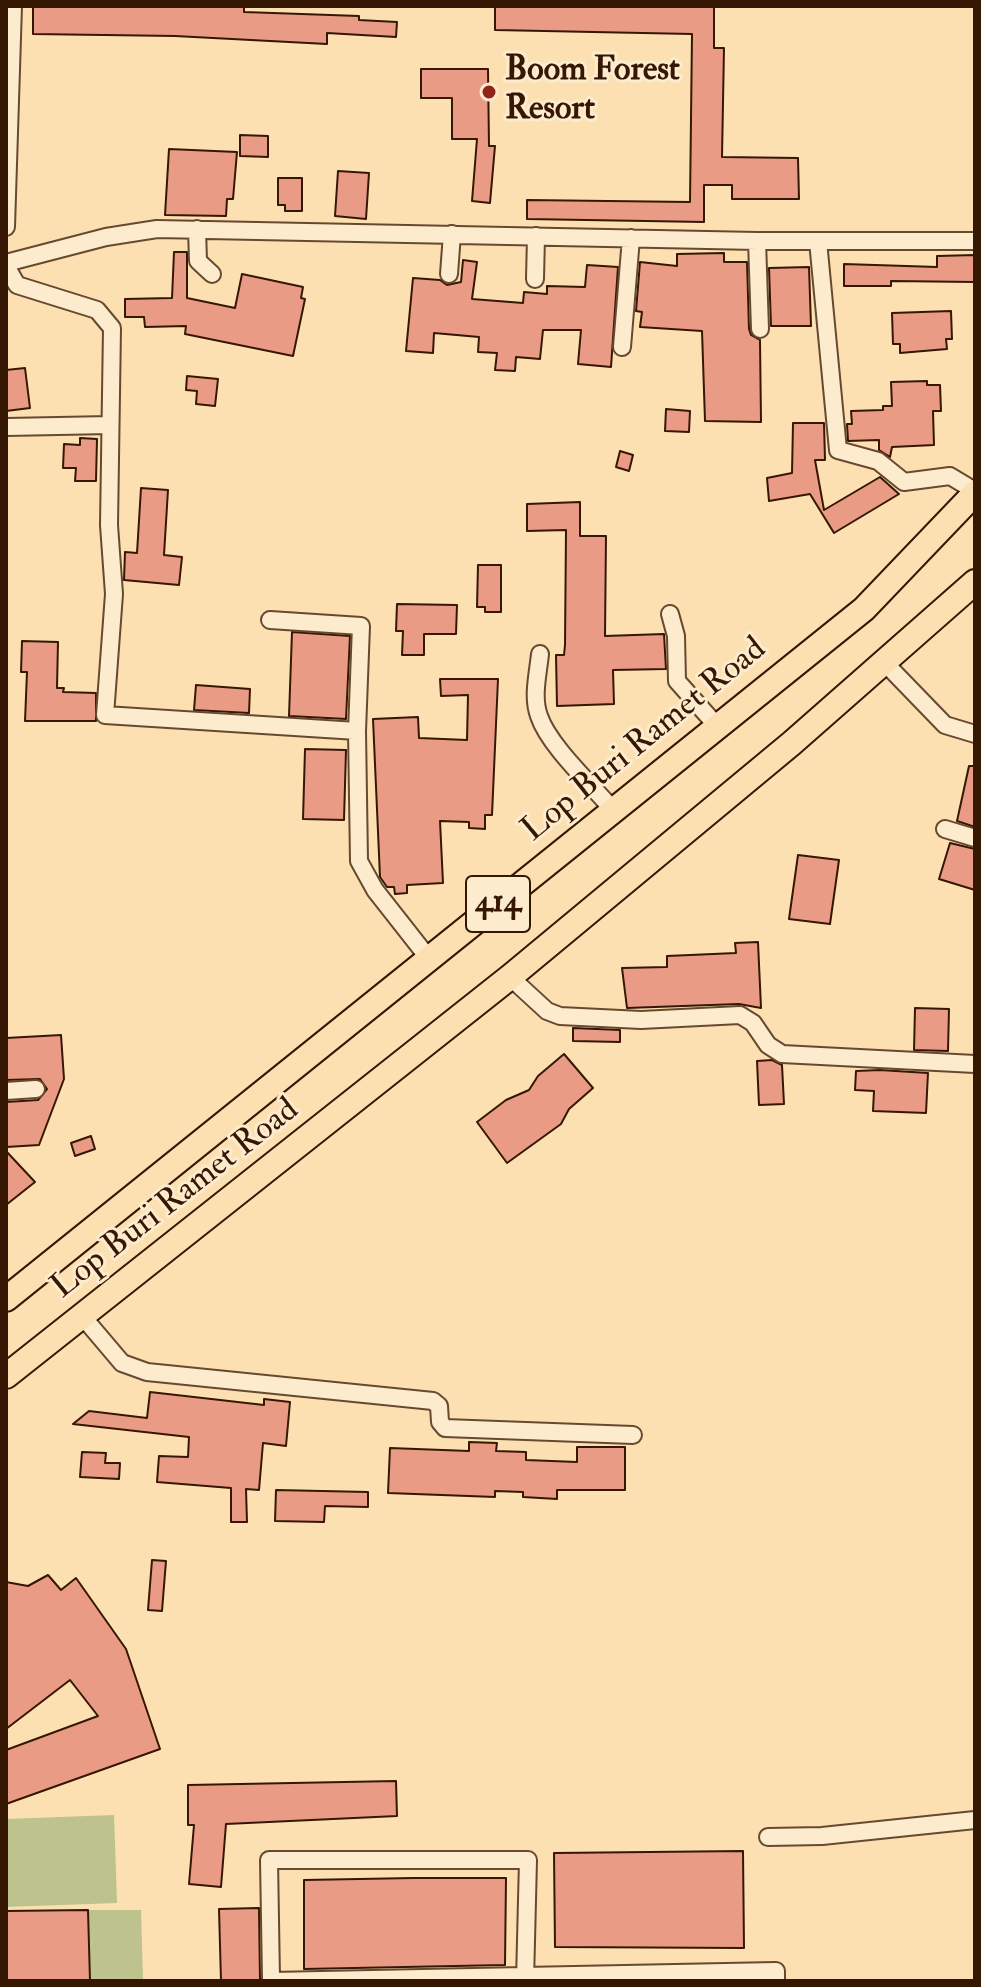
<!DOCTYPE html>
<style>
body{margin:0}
#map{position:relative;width:981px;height:1987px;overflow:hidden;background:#fce0b2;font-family:"IM FELL Double Pica",serif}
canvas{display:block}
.frame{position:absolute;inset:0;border:8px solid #351704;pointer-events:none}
</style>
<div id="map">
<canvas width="981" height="1987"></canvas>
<div class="frame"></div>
</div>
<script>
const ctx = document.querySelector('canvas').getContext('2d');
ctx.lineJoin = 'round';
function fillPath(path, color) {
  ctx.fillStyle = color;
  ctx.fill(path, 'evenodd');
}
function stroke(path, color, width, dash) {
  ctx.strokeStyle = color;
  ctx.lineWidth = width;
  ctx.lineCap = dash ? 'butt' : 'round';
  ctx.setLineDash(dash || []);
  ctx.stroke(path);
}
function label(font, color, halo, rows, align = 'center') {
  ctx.font = font + ' "IM FELL Double Pica",serif';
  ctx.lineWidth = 6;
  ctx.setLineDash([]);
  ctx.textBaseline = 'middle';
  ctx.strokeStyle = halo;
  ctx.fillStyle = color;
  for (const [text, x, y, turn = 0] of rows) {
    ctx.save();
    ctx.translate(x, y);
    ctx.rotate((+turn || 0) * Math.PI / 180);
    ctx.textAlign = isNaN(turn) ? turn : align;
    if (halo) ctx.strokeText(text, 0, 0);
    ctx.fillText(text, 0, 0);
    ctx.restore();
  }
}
fillPath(new Path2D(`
 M114 1815 117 1903 6 1907V1819Z
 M88 1910H141L143 1981H90Z`), '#bec28d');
const building = new Path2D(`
 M33 6H244V12L359 16V20L397 22 396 37 327 33V44L175 36 33 34Z
 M495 6H714V48H724L722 157 798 158 799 199H732V185H704V222L527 219V200L690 202 692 34 495 30Z
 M421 69H488L489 146H495L490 203 472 201 477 139H452V98H421Z
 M240 135 268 136V157L240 156Z
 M169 149 237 152 233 199H227L226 216 165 215Z
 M338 171 369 173 366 219 335 216Z
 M278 178H302V211H285V205H278Z
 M174 252H187V298L235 308 242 274 303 287 301 298 305 299 293 356 185 334 186 326 145 327 144 317H125V299L172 298Z
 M724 253V262H747L749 329 751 335 760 340 761 422 705 421 702 331 640 327 642 312 636 311 640 262 677 266V254Z
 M975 255V282L891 281V286H844V264L937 267V256Z
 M463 260 477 262 472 299 523 303 524 292 547 294V286L585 287 587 265 618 267 611 367 578 364 581 330H543L540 359 516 357 515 371 495 370 497 353 478 352 479 337 434 333 433 353 406 351 413 278 440 280 447 285 461 282Z
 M809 267 811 326H771L769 268Z
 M951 311 952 339H946L947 349 900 353V344H893L892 313Z
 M25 368 30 408 6 411V370Z
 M187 376 218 379 215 406 196 404 197 391 186 390Z
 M927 381V385H940L941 411H933L934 445 892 447 890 457 879 450V440L848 441 847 424H852L851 411 883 410V406H892L891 382Z
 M666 409 690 411 689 432 665 431Z
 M793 423H824L825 460H815L824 510 880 477 899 494 834 533 810 494 769 501 767 478 792 473Z
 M80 438 97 439 96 481H75L76 468H63L64 444 80 445Z
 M620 451 633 455 629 471 616 467Z
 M141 488 168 490 164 555 182 557 179 585 124 580 125 552 137 553Z
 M580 502V536H606L605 636 664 634 666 669 613 670 614 704 557 706 556 655H564L565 645 566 530 527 531V504Z
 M478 565H501V612H485V607H477Z
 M397 604 457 605 456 634H424V655H402L403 631H396Z
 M292 632 350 636 346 719 289 716Z
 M22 641 58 642 57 688H64L63 692 96 693V721H25L27 672H21Z
 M440 679H498L492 815H485V829L469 828V822L440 821 443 883 407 885V893L395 894 394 887H387L380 877 373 719 418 717 419 738 467 740 468 695 441 696Z
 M196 685 250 689 249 713 194 710Z
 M305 749 346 750 344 820 303 819Z
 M969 766H975V827L957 821Z
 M950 843 975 849V890L939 879Z
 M798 855 839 860 830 924 789 919Z
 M758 942 761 1008 739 1004 627 1008 622 968 667 967V956L736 953 735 943Z
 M915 1008 949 1009 948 1051 914 1050Z
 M573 1028 620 1030V1042L573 1041Z
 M61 1035 64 1079 39 1145 6 1147V1102L38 1100 47 1089 40 1079 6 1080V1038Z
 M564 1054 593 1088 569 1109 561 1124 507 1163 477 1122 506 1100 529 1090 538 1076Z
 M772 1060 782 1065 784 1104 759 1105 757 1061Z
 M880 1070 928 1073 926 1113 873 1111 874 1091 855 1090 856 1071Z
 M91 1136 95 1149 75 1156 71 1143Z
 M6 1151 35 1182 6 1205Z
 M150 1392 264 1405V1399L290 1402 286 1446 263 1443 259 1490 246 1489 247 1522H231V1488L157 1482 159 1456 188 1457 189 1437 73 1424 89 1411 147 1418Z
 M469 1442 497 1443 496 1451 526 1452V1460L577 1462V1447H625V1490H557V1499L523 1497V1492L495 1491V1497L388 1493 390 1448 469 1451Z
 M82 1452 106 1453 105 1463H120L119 1479 80 1477Z
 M276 1490 368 1492V1507L325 1506 324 1522 275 1521Z
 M152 1560 166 1561 162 1611 148 1610Z
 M48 1575 61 1590 76 1578 126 1649 160 1749 6 1804V1750L98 1716 70 1680 6 1729V1582L28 1586Z
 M396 1781 397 1816 226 1824 221 1887 189 1884 194 1825H188V1785Z
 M743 1851 744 1948 555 1947 554 1853Z
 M414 1878H506L505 1965 304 1969V1880Z
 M259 1908 260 1981H221L219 1909Z
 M88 1910 90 1981H6V1911Z`);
fillPath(building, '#ea9b85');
stroke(building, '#351704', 2);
const minor = new Path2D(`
 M6 227 13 6
 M197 229 198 261 212 274
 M757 241 760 329
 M818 241 838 450 878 461 904 482 950 476 975 491
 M6 263 106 237 157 229 757 241H975
 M6 266 17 285 97 310 112 328 109 525 114 594 105 715 357 731 359 861 375 890 430 960
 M449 274 452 234
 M535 279 536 236
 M622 347 631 238
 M6 427 110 425
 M670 614 676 636 677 681 717 726
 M270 620 361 626 357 731
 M540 654C538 674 532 697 539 716 549 746 592 785 613 810
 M885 663 945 725 975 734
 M945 829 975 838
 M510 977 547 1011 560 1016 641 1020 740 1015 753 1023 768 1045 782 1054 975 1064
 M6 1091 36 1089
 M83 1317 122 1363 147 1372 433 1401 439 1406 440 1422 445 1428 633 1435
 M768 1837 822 1836 975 1820
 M271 1979 269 1860H528L525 1981
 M271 1981 776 1971V1981`);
const primary = new Path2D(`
 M6 1299 864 609 975 493
 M6 1376 510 977 792 743 975 582`);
stroke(minor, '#674930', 20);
stroke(primary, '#351704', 28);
stroke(minor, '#fdebcd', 16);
stroke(primary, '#fce0b2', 24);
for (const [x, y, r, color] of [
 [489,92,8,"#8f2418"]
]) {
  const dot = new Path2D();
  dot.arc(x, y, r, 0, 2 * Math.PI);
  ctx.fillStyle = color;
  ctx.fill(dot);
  stroke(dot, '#fdebcd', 3);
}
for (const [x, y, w] of [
 [498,904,64]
]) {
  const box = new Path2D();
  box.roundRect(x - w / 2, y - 28, w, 56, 6);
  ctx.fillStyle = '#fdebcd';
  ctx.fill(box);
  stroke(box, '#351704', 2);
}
label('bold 32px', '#351704', null, [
 ["414",498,904]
]);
label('bold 34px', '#351704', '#fdebcd', [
 ["Boom Forest",505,72],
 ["Resort",505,111]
], 'left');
label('34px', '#351704', '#fdebcd', [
 ["Lop Buri Ramet Road",645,741,-39],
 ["Lop Buri Ramet Road",176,1200,-38]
]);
</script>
